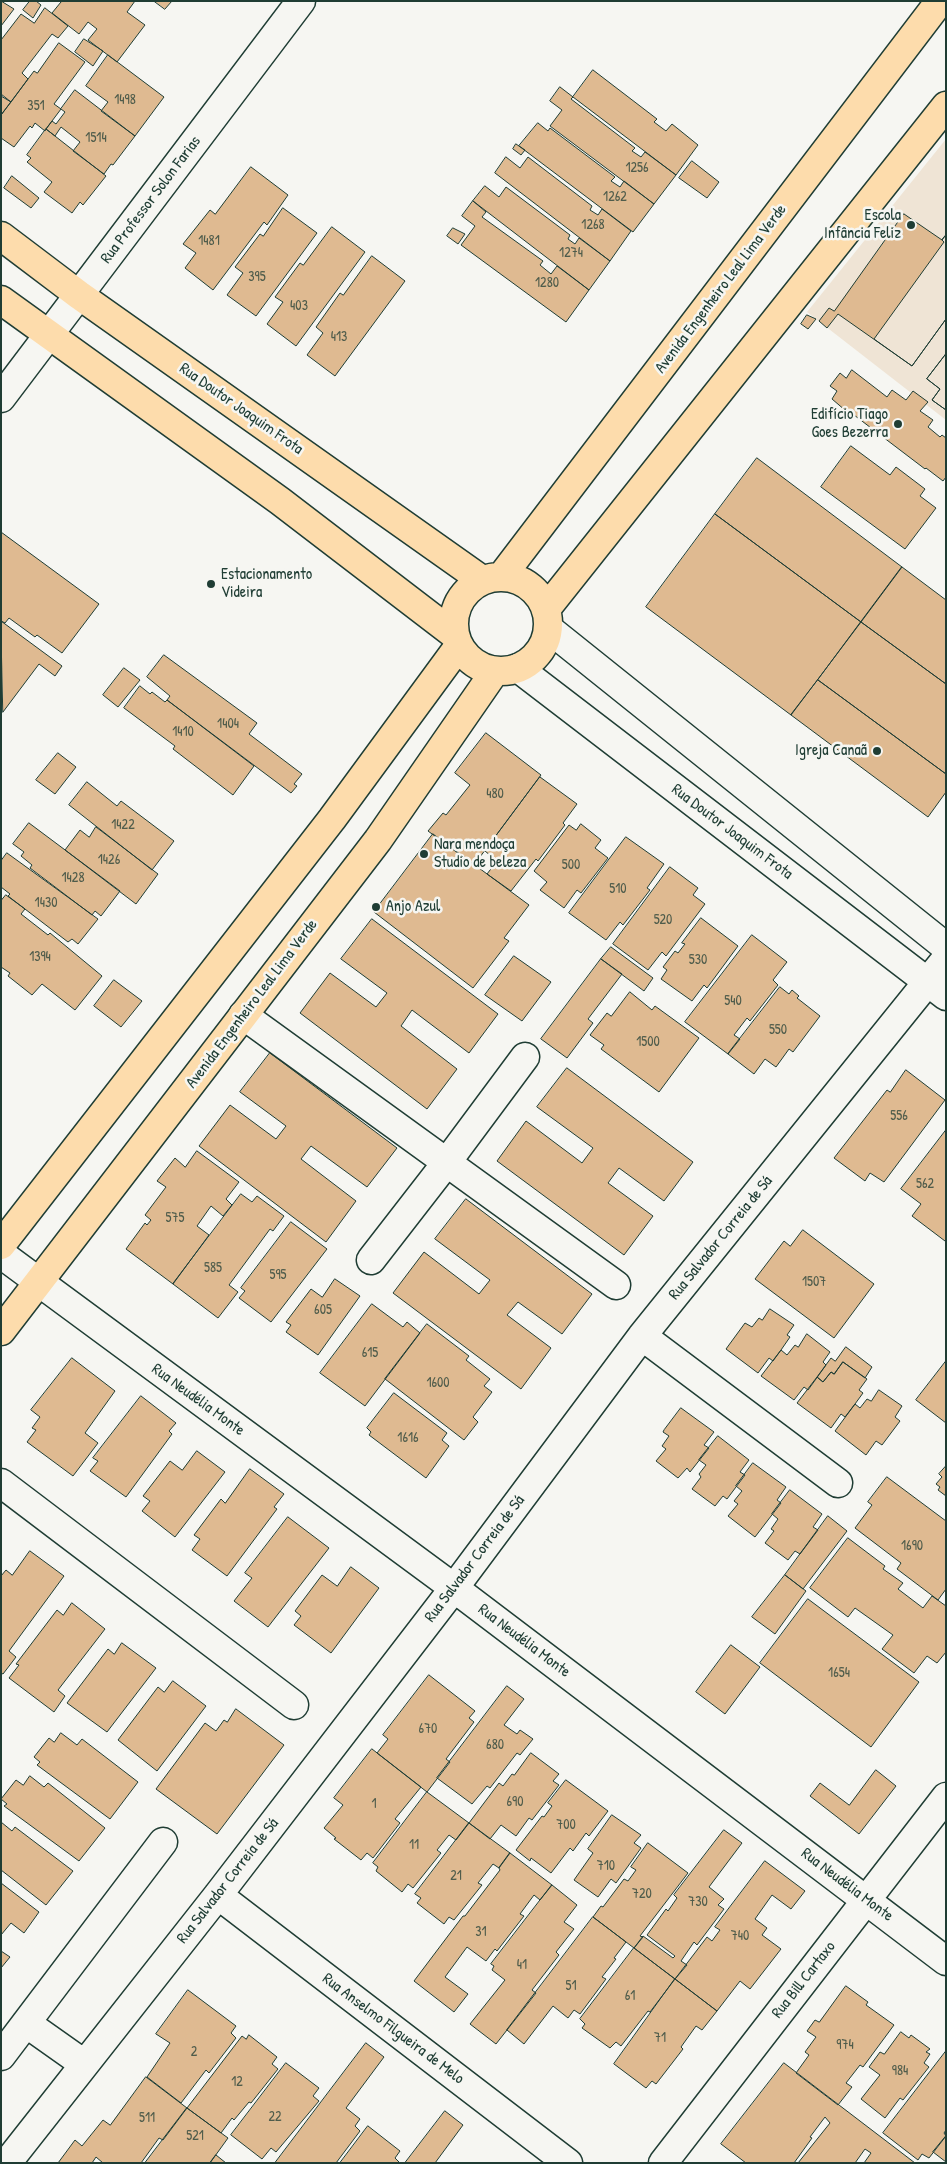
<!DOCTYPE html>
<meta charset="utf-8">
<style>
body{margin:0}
#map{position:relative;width:947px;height:2164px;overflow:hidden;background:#f6f6f2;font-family:"Patrick Hand",sans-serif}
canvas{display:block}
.frame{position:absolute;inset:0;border:2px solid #1f3d34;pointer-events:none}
</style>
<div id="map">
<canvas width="947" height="2164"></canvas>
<div class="frame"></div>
</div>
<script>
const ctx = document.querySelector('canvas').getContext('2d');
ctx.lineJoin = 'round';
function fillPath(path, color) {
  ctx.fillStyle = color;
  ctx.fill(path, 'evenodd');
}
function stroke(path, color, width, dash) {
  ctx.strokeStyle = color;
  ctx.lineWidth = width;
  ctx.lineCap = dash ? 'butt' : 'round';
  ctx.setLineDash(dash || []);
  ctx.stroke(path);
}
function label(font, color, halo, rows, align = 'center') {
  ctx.font = font + ' "Patrick Hand",sans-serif';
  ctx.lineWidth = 5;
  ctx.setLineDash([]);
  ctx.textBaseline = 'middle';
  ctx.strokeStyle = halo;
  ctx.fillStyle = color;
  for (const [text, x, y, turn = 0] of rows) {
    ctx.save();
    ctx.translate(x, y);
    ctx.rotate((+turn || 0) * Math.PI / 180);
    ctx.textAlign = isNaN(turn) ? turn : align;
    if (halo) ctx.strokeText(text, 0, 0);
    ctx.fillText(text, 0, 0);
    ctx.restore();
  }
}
fillPath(new Path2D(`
 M946 139V420L807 312Z`), '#efe4d5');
const building = new Path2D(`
 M1 1 14 9 1 26Z
 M30 1H36L41 5 33 18 23 10Z
 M60 1H135L127 12 145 25 117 62 88 40 97 29 88 22 79 34 52 13 61 2Z
 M154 1H172L165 9Z
 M45 8 68 26 58 38 52 34 22 73 28 79 11 102 1 94V40L21 14 34 23Z
 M84 39 103 51 93 66 75 52Z
 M59 43 85 62 54 104 61 109 46 129 45 131 35 123 32 128 30 126 14 147 1 138V115L34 71 37 73Z
 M108 55 164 97 135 136 101 111 108 102 86 86Z
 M593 70 657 119 654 122 666 131 672 124 698 145 676 175 573 97Z
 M560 87 573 97 571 99 635 148 632 151 641 157 645 152 676 175 654 204 550 126 562 110 550 101Z
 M75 90 135 136 113 165 111 164 104 174 73 151 80 142 61 127 55 136 46 129 52 121 56 124 65 112 61 109Z
 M1 96 11 102 1 115Z
 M538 123 548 131 550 128 615 177 611 181 620 187 624 181 654 204 633 232 519 146Z
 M46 129 106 176 83 205 80 202 72 213 44 192 52 182 27 162 31 158 27 155Z
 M516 144 525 150 521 155 513 149Z
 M506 157 520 168 528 157 592 206 590 210 598 215 602 209 631 231 610 261 495 173Z
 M692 161 719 182 707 198 679 178Z
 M251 167 288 195 267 225 264 222 213 290 185 268 196 253 183 244 210 210 215 214Z
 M12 176 39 198 31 208 4 188Z
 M485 186 499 197 506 187 570 235 568 239 575 244 579 238 610 261 589 290 473 201Z
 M473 201 486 212 482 217 543 261 540 265 551 274 557 266 589 290 566 322 461 245 475 226 462 216Z
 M283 208 317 233 256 316 227 295 243 273 235 267 260 234 263 236Z
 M904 214 942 240 946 235V319L912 366 838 314 827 328 819 321 829 308 834 311Z
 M332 227 365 252 296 346 267 324 283 302 275 297 300 263 303 265Z
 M453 228 465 234 458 244 447 236Z
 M946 235V319L912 366 874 339 944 242 942 240Z
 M372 256 405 281 335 376 307 355 323 333 316 327 340 293 343 295Z
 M807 315 816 319 808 329 801 324Z
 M946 354V410L932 400 940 389 927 379Z
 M946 354V410L932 400 940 389 927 379Z
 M852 370 887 397 892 390 906 400 913 391 928 402 920 411 933 420 928 427 940 437 942 435 946 438V477L943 481 926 468 925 469 854 415 853 417 832 399 837 391 830 386 840 373 846 378Z
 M851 446 890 475 896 467 925 489 920 496 936 508 905 549 821 487Z
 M757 458 902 567 861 622 715 514Z
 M715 514 861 622 791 715 646 607Z
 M1 532 99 604 62 653 37 635 35 637 9 618 5 623 1 621Z
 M902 567 946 600V684L861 622Z
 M1 621 62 666 55 676 39 664 3 712Z
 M861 622 946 684V774L818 680Z
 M164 655 257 723 249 734 302 774 294 784 297 786 291 793 167 700 170 696 147 677Z
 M124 668 140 680 118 707 103 695Z
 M818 680 946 774V792L928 817 791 715Z
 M140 686 150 694 152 692 165 702 167 700 254 766 233 795 173 749 175 746 124 708Z
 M486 733 541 775 474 865 428 831 443 813 446 815 470 785 455 773Z
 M58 753 76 767 55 794 36 780Z
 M540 777 577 804 563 823 565 825 538 861 536 859 511 891 487 874 497 861 485 851Z
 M87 782 117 806 121 801 174 841 152 870 69 805Z
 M29 823 120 891 101 916 95 911 92 915 30 868 32 865 21 856 24 852 13 844Z
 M581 824 601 840 595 848 608 858 581 893 577 890 564 908 540 890 547 882 534 871 569 825 576 830Z
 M96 827 158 874 136 904 65 850 80 830 89 837Z
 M433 834 529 905 504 938 509 941 473 988 374 912Z
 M626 837 664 864 647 888 650 890 623 925 620 922 606 940 569 913Z
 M7 853 98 919 78 944 72 939 68 942 8 896 10 894 1 887V861Z
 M670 867 698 888 693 895 705 904 666 956 662 952 648 970 613 944Z
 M6 895 25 909 21 914 48 935 50 933 102 976 75 1010 42 984 32 995 8 976 10 973 1 967V901Z
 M701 918 738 946 707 988 704 985 692 1001 661 979 667 970 663 967 675 951 678 953 685 944 682 943Z
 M372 919 498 1014 469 1053 412 1010 401 1026 457 1069 427 1109 300 1013 330 973 376 1007 387 993 341 959Z
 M752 935 787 962 773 980 778 985 750 1021 747 1018 734 1035 740 1039 728 1054 685 1022Z
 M611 947 653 978 644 991 601 959Z
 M514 956 551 982 522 1021 485 995Z
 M601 959 622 974 588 1019 593 1023 567 1058 541 1039Z
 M114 980 142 1001 121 1027 94 1006Z
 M780 987 789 994 792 990 799 996 797 998 820 1016 793 1052 789 1049 776 1067 765 1059 754 1074 728 1054Z
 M630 992 652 1010 655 1006 699 1038 659 1092 601 1049 604 1045 590 1035 607 1013 611 1016Z
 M270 1053 397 1148 367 1187 311 1146 301 1159 356 1201 326 1242 199 1146 230 1105 276 1139 286 1126 240 1092Z
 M567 1068 693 1162 664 1201 619 1168 608 1183 653 1216 624 1255 497 1161 526 1121 582 1163 593 1148 537 1107Z
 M906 1070 945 1100 884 1182 870 1173 865 1181 834 1158 887 1090 890 1092Z
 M946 1130V1240L945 1241 912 1216 921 1204 901 1189Z
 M197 1151 239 1182 226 1199 232 1205 223 1216 211 1206 197 1226 209 1235 173 1284 126 1249 145 1223 147 1225 151 1220 145 1215 166 1187 157 1181 175 1158 185 1167Z
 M241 1194 252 1202 257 1196 284 1216 273 1231 270 1229 229 1285 238 1292 218 1318 173 1284Z
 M466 1199 592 1294 562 1334 518 1302 507 1315 551 1348 521 1389 393 1293 424 1252 479 1294 490 1280 435 1239Z
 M291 1222 327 1249 271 1322 239 1298 245 1291 241 1288Z
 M803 1230 874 1284 834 1338 755 1279 784 1241 790 1246Z
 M335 1279 360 1296 318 1355 286 1332 291 1325 286 1322 311 1289 322 1297Z
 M372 1304 403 1327 407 1322 420 1333 365 1406 320 1373Z
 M770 1309 794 1325 787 1335 790 1337 781 1350 773 1361 769 1358 758 1373 726 1349 745 1323 752 1327 759 1318 762 1320Z
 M427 1324 469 1356 466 1360 490 1379 484 1386 492 1392 473 1417 478 1422 464 1440 385 1379Z
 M807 1334 830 1352 823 1362 826 1365 808 1390 804 1387 794 1400 761 1376 781 1350 787 1355 795 1345 798 1347Z
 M846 1347 872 1367 865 1378 843 1362 834 1374 831 1372 823 1382 817 1377 831 1358 835 1361Z
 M72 1358 115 1391 85 1433 98 1443 73 1476 27 1442 36 1430 32 1428 40 1417 31 1410Z
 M946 1361V1423L916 1400Z
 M843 1362 867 1379 859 1390 863 1393 855 1404 845 1417 841 1414 831 1428 797 1403 817 1377 823 1382 831 1372 834 1374Z
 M879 1390 902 1406 895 1417 900 1421 882 1445 876 1441 866 1455 835 1431 855 1404 860 1408 867 1399 871 1401Z
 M394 1393 447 1433 442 1440 449 1446 426 1478 369 1435 371 1432 367 1428Z
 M141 1396 176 1423 169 1431 172 1434 126 1497 90 1471 98 1461 93 1458Z
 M681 1408 714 1432 704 1445 709 1448 690 1472 687 1468 678 1478 656 1461 666 1449 662 1446 669 1436 663 1432 664 1430Z
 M718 1436 749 1460 740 1472 745 1475 727 1499 723 1496 715 1506 692 1489 701 1477 699 1474 706 1465 699 1460Z
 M197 1451 225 1472 175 1537 142 1511 150 1501 143 1496 170 1461 182 1470Z
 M753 1463 786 1487 777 1500 781 1503 755 1537 728 1516 738 1504 734 1501 742 1491 736 1486Z
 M946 1466V1496L938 1490 940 1487 936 1484 942 1477 939 1474Z
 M250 1469 284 1494 274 1507 277 1509 227 1576 192 1550 200 1539 194 1535 221 1499 225 1503Z
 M887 1477 946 1521V1589L938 1600 897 1569 901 1563 855 1528 872 1505 868 1502Z
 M790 1490 822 1514 813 1527 818 1530 800 1554 795 1551 788 1560 765 1543 774 1531 771 1529 778 1519 772 1514Z
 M828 1516 847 1531 803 1589 785 1575Z
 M288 1517 329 1548 268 1627 234 1601 252 1578 245 1573Z
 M848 1538 885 1566 883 1569 903 1583 898 1589 923 1608 932 1596 946 1606V1652L937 1663 927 1656 914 1673 882 1649 893 1635 855 1608 848 1617 810 1588Z
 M30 1551 64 1576 9 1651 16 1657 3 1674 1 1673V1576L6 1570 12 1575Z
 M351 1567 379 1588 331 1653 294 1625 301 1616 295 1611 322 1575 337 1586Z
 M785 1575 806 1591 775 1634 752 1617Z
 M808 1599 919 1682 871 1747 760 1663Z
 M72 1603 105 1629 58 1690 65 1696 54 1712 9 1678 19 1665 16 1664 57 1610 63 1615Z
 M122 1643 156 1668 107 1732 67 1703 108 1649 114 1654Z
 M731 1645 760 1667 725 1714 696 1692Z
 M429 1675 475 1711 469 1718 474 1722 446 1759 450 1762 427 1792 377 1753 388 1739 383 1735Z
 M173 1681 206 1706 157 1771 118 1740 158 1687 164 1692Z
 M507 1686 524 1699 504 1725 517 1734 520 1730 533 1739 520 1755 517 1753 490 1788 487 1786 472 1804 437 1778Z
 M236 1709 284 1745 217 1834 156 1789 205 1723 216 1731 224 1720 227 1722Z
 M61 1733 77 1745 82 1739 138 1782 110 1819 37 1765 40 1762 34 1757 49 1738 54 1742Z
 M372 1749 421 1787 395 1819 400 1823 373 1858 367 1853 361 1860 334 1839 336 1838 324 1828 343 1805 334 1798Z
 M531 1753 559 1774 553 1781 559 1785 532 1820 529 1818 516 1836 501 1825 490 1839 469 1823 499 1783 503 1786 512 1774 514 1775Z
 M876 1770 896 1786 859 1834 810 1796 820 1783 849 1805Z
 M30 1776 44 1787 48 1783 105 1828 79 1861 4 1806 7 1804 1 1799 16 1780 23 1785Z
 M566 1780 608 1811 589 1836 586 1833 573 1851 570 1848 551 1873 531 1858 530 1861 516 1850 542 1816 544 1817 552 1806 548 1803Z
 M427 1792 469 1823 456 1840 449 1835 437 1850 441 1853 413 1888 408 1884 402 1892 376 1871 378 1867 373 1863Z
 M612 1815 641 1835 634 1843 641 1848 616 1883 611 1879 598 1897 574 1880 593 1853 588 1849Z
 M1 1822 12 1831 15 1827 73 1871 46 1905 1 1870Z
 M469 1823 510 1853 499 1868 493 1864 478 1883 482 1885 454 1920 449 1917 444 1924 417 1903 421 1898 415 1894Z
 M724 1830 742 1843 709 1887 724 1899 718 1905 724 1909 697 1945 694 1942 681 1961 687 1965 675 1979 634 1948 643 1936 673 1958 675 1956 647 1935 666 1909 668 1911 677 1898 674 1895Z
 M648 1843 688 1873 640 1936 643 1937 634 1948 593 1917 601 1906 603 1907 624 1879 628 1881 636 1870 631 1867Z
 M510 1853 552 1885 540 1900 534 1895 520 1914 524 1916 497 1951 495 1949 486 1961 467 1947 445 1977 468 1994 454 2012 414 1981 463 1916H465L500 1870 499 1868Z
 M765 1861 805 1891 791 1909 772 1895 755 1919 767 1928 762 1935 781 1949 750 1989 740 1981 717 2011 675 1979 707 1937 712 1941 720 1930 715 1927Z
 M1 1883 39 1912 24 1933 11 1923 1 1935Z
 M552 1885 577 1905 564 1922 574 1929 556 1952 559 1955 532 1990 536 1993 496 2044 470 2024 505 1980 492 1970 494 1966 491 1964Z
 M593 1917 626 1942 614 1958 616 1959 602 1977 606 1979 580 2014 574 2010 568 2018 553 2006 524 2044 507 2030Z
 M634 1948 675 1979 650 2012 648 2011 621 2046 616 2042 610 2048 582 2028 585 2024 580 2019Z
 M1 1951 10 1957 1 1968Z
 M675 1979 717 2011 702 2030 696 2026 681 2047 683 2049 656 2084 652 2081 646 2088 614 2064Z
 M846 1986 868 2002 866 2005 894 2025 863 2067 860 2065 846 2083 852 2087 838 2105 796 2073 809 2055 805 2052 816 2037 807 2031 815 2020 819 2022Z
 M188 1990 236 2026 231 2033 236 2038 209 2073 206 2070 181 2103 147 2077 170 2043 156 2034Z
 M901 2032 909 2038 911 2035 930 2049 926 2052 930 2054 924 2063 929 2067 903 2100 900 2098 885 2118 861 2099 880 2075 869 2067 880 2052 884 2054Z
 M249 2035 277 2057 272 2064 278 2069 251 2103 249 2102 234 2120 232 2118 221 2133 187 2108 242 2036 246 2039Z
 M366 2043 384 2057 346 2108 360 2119 355 2126 360 2131 336 2163H275Z
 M946 2051V2130L944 2133 946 2136 929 2158 922 2154 918 2160 883 2133Z
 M286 2063 319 2088 313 2096 319 2101 276 2152 271 2148 262 2159 231 2135Z
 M784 2063 839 2105 915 2163H864L871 2153 865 2149 855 2163H798L830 2123 825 2117 810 2137 812 2138 794 2163H746L721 2144Z
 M146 2077 187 2108 163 2140 159 2138 141 2163H103L96 2157 92 2163H58L75 2140 82 2146 103 2120 110 2125Z
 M187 2108 228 2138 210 2163H145Z
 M445 2111 463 2125 435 2163H405Z
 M368 2126 400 2151 395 2158 400 2163H340Z
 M946 2136V2162L933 2152Z
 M216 2155 226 2163H210Z`);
fillPath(building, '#dfba91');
stroke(building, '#1f3d34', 1);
const minor = new Path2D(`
 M1 398 301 1
 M549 629 946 947
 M518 668 946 996
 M243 1015 616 1285
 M1 1254 454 1588 946 1961
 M371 1260 447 1162 525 1057
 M642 1336 838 1483
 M1 1483 294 1705
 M218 1895 568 2163
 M26 2023 84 2064
 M1 2056 163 1842
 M7 2163 218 1895 454 1588 642 1336 946 959
 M663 2163 946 1797`);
const major = new Path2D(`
 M1 236 79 295 482 580
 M1 300 280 501 455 635
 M502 576 940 1
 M454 624a47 47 0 1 1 94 0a47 47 0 1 1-94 0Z
 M546 609 946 106
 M1 1245 332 819 459 646
 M1 1331 378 840 495 671`);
stroke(minor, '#1f3d34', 31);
stroke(major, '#1f3d34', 31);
stroke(minor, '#f6f6f2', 28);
stroke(major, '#fddcac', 28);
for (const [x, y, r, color] of [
 [911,225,5,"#1f3d34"],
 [898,424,5,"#1f3d34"],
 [211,584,5,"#1f3d34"],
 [877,751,5,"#1f3d34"],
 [424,854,5,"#1f3d34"],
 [376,907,5,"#1f3d34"]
]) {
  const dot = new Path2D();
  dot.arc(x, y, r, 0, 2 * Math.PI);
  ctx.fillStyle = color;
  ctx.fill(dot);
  stroke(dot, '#f6f6f2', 2);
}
label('14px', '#4f5c4b', null, [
 ["1498",125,100],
 ["351",36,106],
 ["1514",96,138],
 ["1256",637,168],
 ["1262",615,197],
 ["1268",593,225],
 ["1481",209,241],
 ["1274",571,253],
 ["395",257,277],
 ["1280",547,283],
 ["403",299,306],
 ["413",339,337],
 ["1404",228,724],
 ["1410",183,732],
 ["480",495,794],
 ["1422",123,825],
 ["1426",109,860],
 ["500",571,865],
 ["1428",73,878],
 ["510",618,889],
 ["1430",46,903],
 ["520",663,920],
 ["1394",40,957],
 ["530",698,960],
 ["540",733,1001],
 ["550",778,1030],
 ["1500",648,1042],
 ["556",899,1116],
 ["562",925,1184],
 ["575",175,1218],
 ["585",213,1268],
 ["595",278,1275],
 ["1507",814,1282],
 ["605",323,1310],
 ["615",370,1353],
 ["1600",438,1383],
 ["1616",408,1438],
 ["1690",912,1546],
 ["1654",839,1673],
 ["670",428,1729],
 ["680",495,1745],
 ["690",515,1802],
 ["1",374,1804],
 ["700",566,1825],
 ["11",414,1845],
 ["710",606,1866],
 ["21",456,1876],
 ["720",642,1894],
 ["730",698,1902],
 ["31",481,1932],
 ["740",740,1936],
 ["41",522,1965],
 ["51",571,1986],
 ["61",630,1996],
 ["71",660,2038],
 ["974",845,2045],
 ["2",194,2052],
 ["984",900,2071],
 ["12",237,2082],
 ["22",275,2117],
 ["511",147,2118],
 ["521",195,2136]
]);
label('16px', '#1f3d34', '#f6f6f2', [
 ["Rua Professor Solon Farias",151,200,-53],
 ["Avenida Engenheiro Leal Lima Verde",721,289,-53],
 ["Rua Doutor Joaquim Frota",241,409,35],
 ["Rua Doutor Joaquim Frota",732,832,37],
 ["Avenida Engenheiro Leal Lima Verde",252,1004,-53],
 ["Rua Salvador Correia de Sá",721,1238,-51],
 ["Rua Neudélia Monte",198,1400,36],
 ["Rua Salvador Correia de Sá",475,1559,-53],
 ["Rua Neudélia Monte",524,1641,37],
 ["Rua Salvador Correia de Sá",228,1881,-52],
 ["Rua Neudélia Monte",847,1885,37],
 ["Rua Bill Cartaxo",804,1980,-52],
 ["Rua Anselmo Filgueira de Melo",393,2029,37]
]);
label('16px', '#1f3d34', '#f6f6f2', [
 ["Escola",901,216],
 ["Infância Feliz",901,234],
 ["Edifício Tiago",888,415],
 ["Goes Bezerra",888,433],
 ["Estacionamento",221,575,"left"],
 ["Videira",221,593,"left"],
 ["Igreja Canaã",867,751],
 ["Nara mendoça",434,845,"left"],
 ["Studio de beleza",434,863,"left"],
 ["Anjo Azul",386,907,"left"]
], 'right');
</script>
